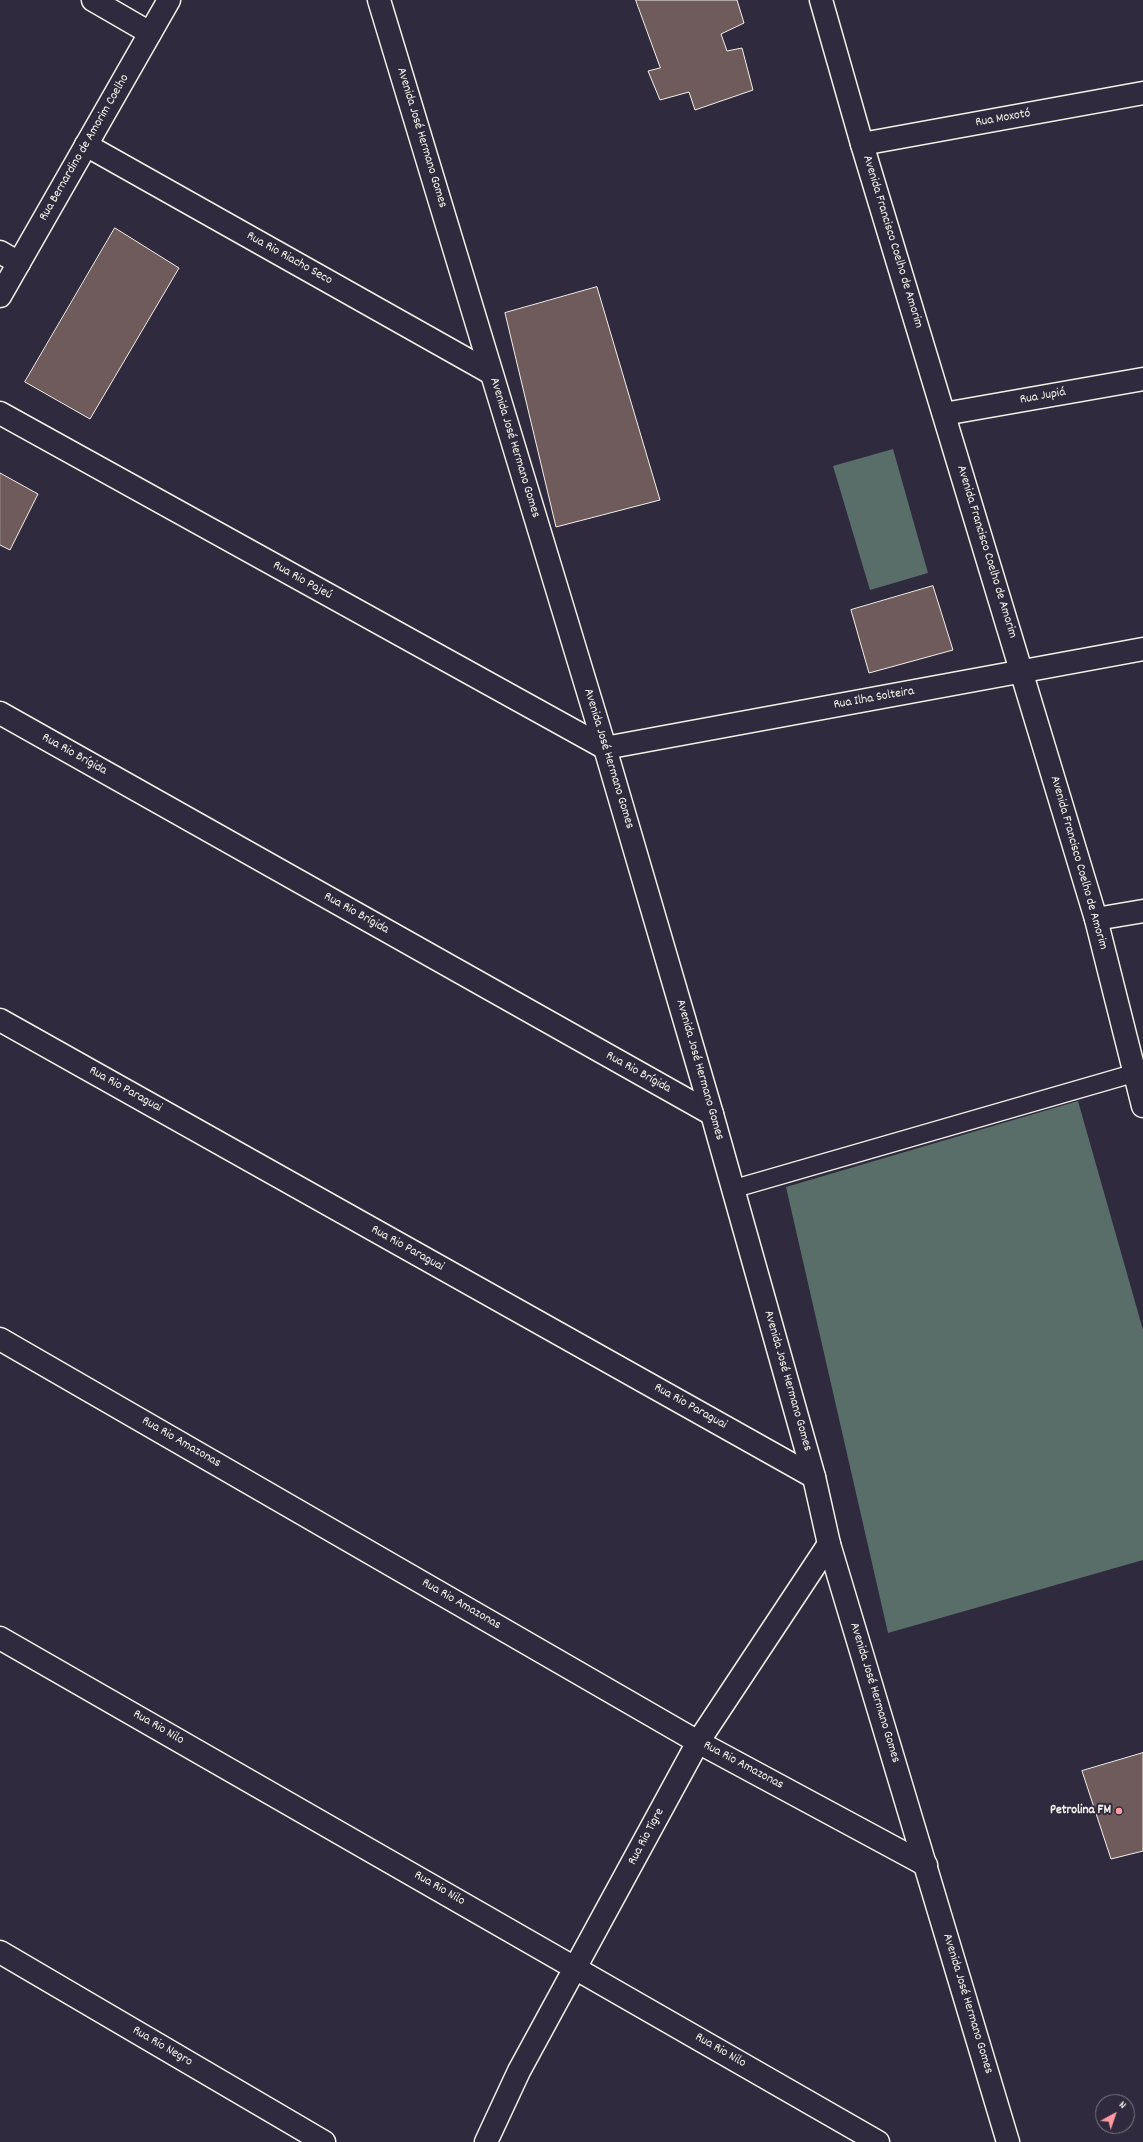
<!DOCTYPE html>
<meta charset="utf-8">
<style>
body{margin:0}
#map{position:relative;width:1143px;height:2142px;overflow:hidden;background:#2f2a3d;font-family:Dekko,sans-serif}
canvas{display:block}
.north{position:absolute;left:1095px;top:2094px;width:40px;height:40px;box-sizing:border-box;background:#2f2a3d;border:1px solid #7e7a81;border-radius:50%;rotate:40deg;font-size:11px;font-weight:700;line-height:16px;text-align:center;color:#f4f1e8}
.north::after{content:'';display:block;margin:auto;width:14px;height:18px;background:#ff9aa2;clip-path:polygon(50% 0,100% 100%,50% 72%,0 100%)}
</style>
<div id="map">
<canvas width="1143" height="2142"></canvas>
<div class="north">N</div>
</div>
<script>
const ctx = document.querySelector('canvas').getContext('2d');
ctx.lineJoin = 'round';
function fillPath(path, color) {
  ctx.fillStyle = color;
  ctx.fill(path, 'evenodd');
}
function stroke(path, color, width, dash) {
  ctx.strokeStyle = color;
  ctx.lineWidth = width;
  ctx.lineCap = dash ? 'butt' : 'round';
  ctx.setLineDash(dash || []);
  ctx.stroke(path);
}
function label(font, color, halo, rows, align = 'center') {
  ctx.font = font + ' Dekko,sans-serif';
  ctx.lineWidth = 4;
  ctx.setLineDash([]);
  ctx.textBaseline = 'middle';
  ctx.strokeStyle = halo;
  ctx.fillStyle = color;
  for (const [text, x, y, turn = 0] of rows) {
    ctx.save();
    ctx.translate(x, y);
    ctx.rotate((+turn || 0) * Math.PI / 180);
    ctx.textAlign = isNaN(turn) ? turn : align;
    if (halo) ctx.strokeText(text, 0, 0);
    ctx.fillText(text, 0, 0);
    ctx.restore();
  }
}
fillPath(new Path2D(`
 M893 449 928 573 870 590 833 466Z
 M1078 1101 1143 1330V1560L888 1633 786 1187Z`), '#596e68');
const building = new Path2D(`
 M636 0H737L744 23 721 34 727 51 742 48 753 90 695 110 689 92 660 100 648 71 660 68Z
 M115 228 179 268 90 419 25 382Z
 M597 287 660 500 556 527 505 313Z
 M0 473 38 494 10 550 0 545Z
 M933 586 953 650 869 673 851 610Z
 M1143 1753V1851L1111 1859 1082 1771Z`);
fillPath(building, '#6f5a5c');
stroke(building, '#f4f1e8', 1);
const lane = new Path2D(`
 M733 1189 1135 1073`);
const street = new Path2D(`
 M93 0 150 33
 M862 144 1143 93
 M86 145 491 373
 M0 252 19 263
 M0 413 605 748 1143 649
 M944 414 1143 379
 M0 713 712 1114
 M1096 919 1143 911
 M0 1020 814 1477
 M0 1339 698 1742 926 1865
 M0 1638 878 2142
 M0 1952 324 2142
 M486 2142 519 2071 698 1742 829 1544`);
const secondary = new Path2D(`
 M379 0 605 748 712 1114 814 1477 829 1544 1008 2142
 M821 0 862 144 1096 919 1143 1106
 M0 296 169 0`);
stroke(lane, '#f4f1e8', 20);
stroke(street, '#f4f1e8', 25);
stroke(secondary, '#f4f1e8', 25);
stroke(lane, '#2f2a3d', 17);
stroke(street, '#2f2a3d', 22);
stroke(secondary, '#2f2a3d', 22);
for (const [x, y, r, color] of [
 [1119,1811,4,"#ff9aa2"]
]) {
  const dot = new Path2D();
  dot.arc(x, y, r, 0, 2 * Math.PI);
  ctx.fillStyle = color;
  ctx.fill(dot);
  stroke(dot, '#2f2a3d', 1.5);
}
label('13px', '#f4f1e8', '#2f2a3d', [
 ["Rua Moxotó",1003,119,-10],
 ["Avenida José Hermano Gomes",421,138,73],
 ["Rua Bernardino de Amorim Coelho",85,148,-60],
 ["Avenida Francisco Coelho de Amorim",892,242,73],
 ["Rua Rio Riacho Seco",289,259,29],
 ["Rua Jupiá",1043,397,-10],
 ["Avenida José Hermano Gomes",514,448,73],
 ["Avenida Francisco Coelho de Amorim",986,552,73],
 ["Rua Rio Pajeú",302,581,29],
 ["Rua Ilha Solteira",874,699,-10],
 ["Rua Rio Brígida",74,755,29],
 ["Avenida José Hermano Gomes",608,759,73],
 ["Avenida Francisco Coelho de Amorim",1078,863,74],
 ["Rua Rio Brígida",356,914,29],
 ["Avenida José Hermano Gomes",699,1070,74],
 ["Rua Rio Brígida",638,1073,29],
 ["Rua Rio Paraguai",125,1090,29],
 ["Rua Rio Paraguai",407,1249,29],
 ["Avenida José Hermano Gomes",787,1381,74],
 ["Rua Rio Paraguai",690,1407,29],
 ["Rua Rio Amazonas",181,1443,30],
 ["Rua Rio Amazonas",461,1605,30],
 ["Avenida José Hermano Gomes",874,1693,73],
 ["Rua Rio Nilo",158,1728,30],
 ["Rua Rio Amazonas",743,1766,28],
 ["Rua Rio Tigre",647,1837,-62],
 ["Rua Rio Nilo",439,1889,30],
 ["Avenida José Hermano Gomes",967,2004,73],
 ["Rua Rio Negro",162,2047,30],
 ["Rua Rio Nilo",720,2051,30]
]);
label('bold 13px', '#f4f1e8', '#2f2a3d', [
 ["Petrolina FM",1111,1811]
], 'right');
</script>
